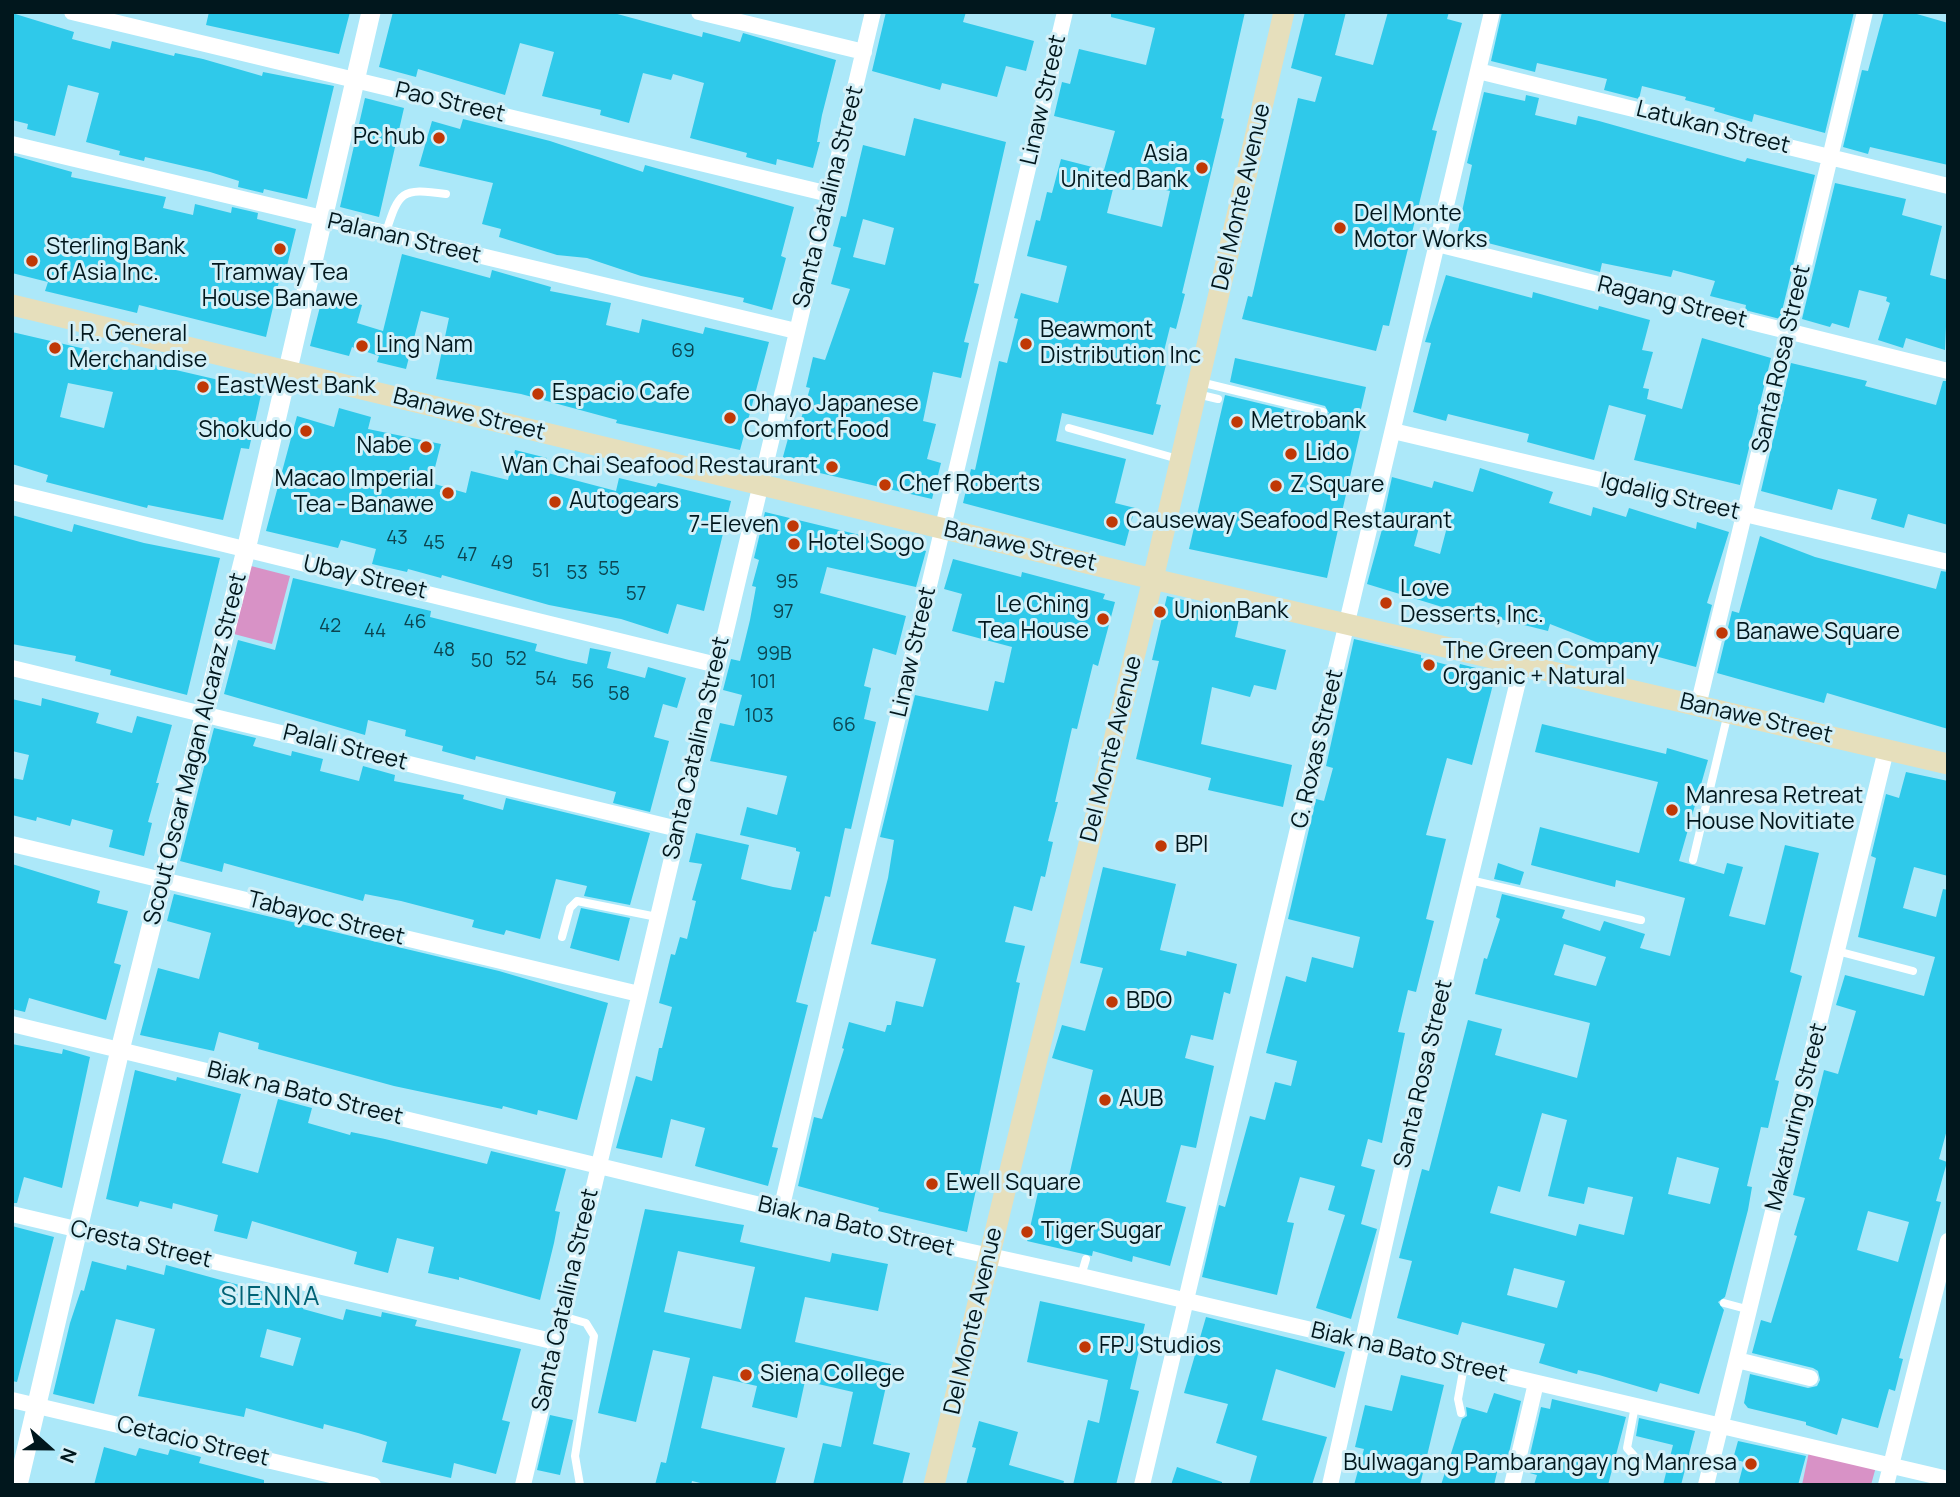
<!DOCTYPE html>
<style>
body{margin:0}
#map{position:relative;width:1960px;height:1497px;overflow:hidden;background:#ace8f9;font-family:Manrope,sans-serif}
canvas{display:block}
.frame{position:absolute;inset:0;border:14px solid #01171d;pointer-events:none}
.north{position:absolute;left:14px;top:1413px;width:70px;height:70px;-webkit-text-stroke:5px #d3f0f8;paint-order:stroke;rotate:111deg;font-size:19px;font-weight:700;line-height:28px;text-align:center;color:#01171d}
.north::after{content:'';display:block;margin:auto;width:24px;height:32px;background:#01171d;clip-path:polygon(50% 0,100% 100%,50% 72%,0 100%)}
</style>
<div id="map">
<canvas width="1960" height="1497"></canvas>
<div class="frame"></div>
<div class="north">N</div>
</div>
<script>
const ctx = document.querySelector('canvas').getContext('2d');
ctx.lineJoin = 'round';
function fillPath(path, color) {
  ctx.fillStyle = color;
  ctx.fill(path, 'evenodd');
}
function stroke(path, color, width, dash) {
  ctx.strokeStyle = color;
  ctx.lineWidth = width;
  ctx.lineCap = dash ? 'butt' : 'round';
  ctx.setLineDash(dash || []);
  ctx.stroke(path);
}
function label(font, color, halo, rows, align = 'center') {
  ctx.font = font + ' Manrope,sans-serif';
  ctx.lineWidth = 6;
  ctx.setLineDash([]);
  ctx.textBaseline = 'middle';
  ctx.strokeStyle = halo;
  ctx.fillStyle = color;
  for (const [text, x, y, turn = 0] of rows) {
    ctx.save();
    ctx.translate(x, y);
    ctx.rotate((+turn || 0) * Math.PI / 180);
    ctx.textAlign = isNaN(turn) ? turn : align;
    if (halo) ctx.strokeText(text, 0, 0);
    ctx.fillText(text, 0, 0);
    ctx.restore();
  }
}
fillPath(new Path2D(`
 M251 566 290 576 272 644 234 634Z
 M1810 1447 1877 1463 1871 1485H1802Z`), '#d892c6');
fillPath(new Path2D(`
 M209 12H350L339 54 206 25Z
 M393 12H610L702 37 703 32 740 42 743 33 836 60 822 115 817 142H820L813 168 777 159 776 165 746 157 747 153 690 138 704 83 673 74 671 80 643 73 629 123 600 115 601 110 542 96 554 52 520 43 505 95 418 69 416 77 379 67Z
 M886 12H966L963 22 1034 41 1026 71 1006 66 997 97 942 83 940 90 872 71Z
 M1111 12H1245L1221 118 1224 119 1182 293 1185 294 1176 329 1170 327 1161 363 1166 365 1156 404 1161 405 1153 435 1062 413 1056 441 1126 459 1115 503 1135 508 1125 546 963 503 971 469 975 470 999 361 1007 363 1018 319 1014 318 1021 293 1058 303 1067 266 1027 256 1036 220 1040 221 1047 192 1052 193 1061 159 1104 170 1115 131 1054 116 1062 82 1070 84 1079 49 1146 65 1155 28 1111 17ZM1136 183 1170 191 1162 227 1107 213 1114 185 1134 190Z
 M1305 12H1346L1335 55 1373 65 1388 12H1449L1447 19 1462 23 1432 130 1437 131 1389 326 1383 325 1376 351 1242 319 1248 296 1252 297 1298 98 1315 102 1322 77 1291 68Z
 M1502 12H1854L1825 133 1754 114 1752 122 1714 111 1715 108 1685 100 1686 97 1642 86 1639 99 1604 90 1607 79 1537 63 1535 72 1491 61Z
 M1884 12H1910L1948 23V165L1870 147 1868 154 1843 147 1862 70 1868 71Z
 M12 13 74 32 72 39 110 49 112 41 174 56 175 53 203 59 262 76 263 72 334 86 307 199 264 189 263 193 238 187 239 181 210 172 145 157 144 161 119 155 120 151 86 142 99 93 68 85 55 136 27 129 28 124 12 120Z
 M1484 92 1525 101 1526 95 1539 98 1535 115 1576 125 1578 116 1599 121 1745 162 1747 158 1815 175 1780 319 1745 310 1746 305 1710 296 1715 281 1673 270 1671 277 1602 263 1600 272 1457 235 1472 165 1467 163Z
 M365 98 404 108 379 217 340 207Z
 M914 118 1006 142 974 283 979 284 964 342 969 343 961 378 933 372 923 421 936 424 927 459 941 463 932 499 781 464 792 424 799 426 810 388 806 387 813 357 825 360 850 289 831 284 841 248 833 246 841 216 846 217 863 145 905 156ZM863 219 894 228 885 265 853 257Z
 M463 119 550 141 643 172 645 165 794 207 781 256 786 258 772 310 743 302 744 298 641 276 587 258 557 255 499 237 501 229 482 224 493 183 419 166 432 121 460 129Z
 M12 155 72 172 71 177 166 197 163 208 193 215 195 204 231 213 232 207 258 213 257 219 296 229 284 278 280 277 266 337 139 305 137 313 45 291 48 282 12 273Z
 M1835 183 1906 199 1902 215 1942 226 1930 275 1948 280 1945 350 1906 338 1903 348 1878 340 1890 303 1886 301 1887 297 1859 290 1849 328 1832 323 1830 327 1802 319Z
 M402 254 490 278 492 270 551 287 550 291 611 303 606 325 639 333 642 319 703 334 705 327 769 342 740 450 616 423 617 420 521 394 436 379 449 318 421 311 406 369 377 362 379 356 352 347 349 356 310 346 323 295 362 305 357 323 383 331Z
 M1446 275 1532 298 1533 292 1598 310 1599 306 1650 320 1642 350 1653 352 1643 388 1649 389 1647 399 1682 409 1702 338 1771 358 1740 485 1634 460 1646 415 1609 405 1594 460 1527 442 1529 434 1448 414 1446 421 1413 412 1431 343 1425 342Z
 M12 332 262 390 249 449 241 448 223 520 148 505 147 508 46 482 48 475 12 464ZM68 383 113 392 104 428 60 417Z
 M1235 358 1366 387 1358 422 1362 424 1327 578 1189 549 1225 395 1321 418 1329 413 1325 406 1230 382Z
 M1791 363 1867 381 1865 386 1936 405 1943 381H1948V525L1908 514 1904 528 1871 519 1877 499 1838 489 1832 510 1761 491Z
 M339 408 371 417 368 429 441 444 431 483 466 493 471 471 508 480 515 450 547 458 544 472 616 491 619 478 656 487 658 483 731 501 704 611 677 604 668 634 621 619 549 605 442 575 441 578 408 569 407 572 372 564 376 549 341 540 338 548 266 531 297 416 334 427Z
 M1480 468 1553 492 1549 503 1591 516 1593 507 1626 517 1629 508 1696 529 1697 522 1729 532 1707 603 1712 605 1696 667 1621 647 1619 651 1550 624 1548 631 1476 613 1475 617 1367 584 1386 515 1384 514 1392 477 1432 488 1434 481 1473 492ZM1421 520 1447 527 1440 554 1414 546Z
 M765 512 926 551 916 587 827 567 820 593 906 616 896 655 873 648 864 686 871 688 864 719 876 722 851 829 845 828 830 897 825 896 816 932 814 931 796 1002 808 1005 772 1147 778 1148 768 1186 695 1166 705 1128 671 1119 662 1158 616 1148 636 1076 652 1081 659 1048H662L672 1007 659 1003 671 954 675 955 680 937 687 939 696 901 692 900 702 864 689 862 696 833 749 845 741 879 773 887 791 890 800 852 796 851V848L740 835 747 807 777 815 787 776 710 761 720 723 734 726 742 695 723 690 731 659 740 661 750 620 756 587 752 586 759 560 754 558Z
 M12 515 72 532 74 524 144 543 220 558 187 695 110 675 111 670 75 661 76 656 12 644Z
 M1760 536 1815 557 1936 589 1941 571 1948 572V729L1827 693 1824 703 1717 673 1732 611 1739 613Z
 M953 559 1021 577 1022 572 1105 594 1103 599 1115 602 1098 666 1093 664 1077 729 1072 728 1055 802H1058L1048 841 1053 842 1045 877 1041 876 1032 911 1014 906 1005 942 1025 946 1016 982 1020 983 967 1232 878 1211 879 1208 798 1186 814 1117 822 1119 844 1049 842 1048 849 1022 885 1032 887 1025H891L896 1001 923 1007 936 959 871 944 888 878 894 840 880 837 915 695 988 711 995 681 1004 683 1012 647 952 631 962 594 944 589Z
 M293 578 431 611 430 617 537 644 535 651 569 660 587 664 590 648 611 652 607 668 645 678 648 667 686 678 677 708 663 704 654 737 669 741 650 812 613 803 616 792 476 756 475 760 442 751 443 746 405 736 406 730 368 720 365 735 224 694 238 640 275 650Z
 M1167 596 1240 614 1235 637 1286 650 1276 690 1254 685 1250 697 1212 687 1201 744 1292 765 1283 807 1208 790 1211 778 1136 759 1159 661 1152 660Z
 M1354 639 1421 655V658L1459 668 1460 664 1496 673 1472 765 1447 758 1426 835 1446 839 1426 919 1434 921 1416 992 1408 990 1398 1032 1405 1033 1382 1143 1368 1139 1361 1166 1375 1170 1361 1224 1377 1229 1351 1319 1316 1308 1345 1215 1328 1210 1335 1186 1300 1177 1287 1222 1294 1223 1277 1295 1202 1277 1219 1205 1225 1207 1250 1116 1265 1120 1275 1082 1291 1086 1297 1061 1266 1053 1286 976 1306 982 1312 957 1353 968 1360 937 1288 919 1316 799 1324 801 1333 768 1326 766Z
 M42 698 99 713 96 723 132 733 137 716 172 725 156 783H159L148 822 152 823 144 856 109 847 113 830 72 819 70 826 37 817 36 821 12 815V778L23 780 29 755 12 751V699L41 706Z
 M1542 724 1666 754 1667 748 1708 760 1679 861 1724 874 1727 863 1743 867 1729 916 1765 925 1785 845 1819 853 1790 972 1802 976 1775 1080 1779 1081 1768 1128 1761 1127 1747 1186 1752 1187 1748 1210 1725 1297 1718 1302 1724 1310 1699 1394 1660 1383 1657 1392 1599 1375 1578 1370 1577 1374 1539 1363 1545 1344 1462 1322 1458 1335 1397 1318 1412 1261 1399 1258 1422 1169 1429 1171 1468 1020 1502 1029 1495 1055 1577 1078 1590 1023 1475 994 1484 958 1487 959 1500 919 1496 917 1502 894 1565 910 1562 918 1600 931 1604 921 1645 934 1640 948 1670 956 1685 898 1616 880 1615 887 1531 865 1540 827 1639 853 1658 782 1535 752ZM1564 944 1606 957 1596 986 1554 975ZM1542 1113 1567 1120 1548 1196 1584 1204 1588 1187 1633 1197 1624 1235 1579 1224 1576 1236 1490 1213 1498 1186 1520 1192ZM1677 1157 1719 1168 1710 1204 1668 1194ZM1514 1268 1565 1281 1557 1308 1507 1295Z
 M214 728 256 738 253 746 291 756 292 751 323 759 320 771 359 781 363 766 395 775 394 781 464 795 463 799 503 810 506 798 650 833 630 905 584 896 587 886 556 879 540 939 506 930 504 935 472 927 474 920 401 901 365 894 363 901 224 863 222 872 180 861Z
 M1906 772 1948 781V876L1914 867 1903 908 1936 917 1943 889 1948 890V1126L1939 1159 1947 1162 1936 1201 1941 1202 1899 1358 1903 1359 1895 1391 1889 1389 1878 1428 1842 1418 1837 1435 1806 1425V1422L1748 1408 1744 1403 1750 1374 1808 1388 1817 1386 1820 1380 1818 1371 1813 1368 1752 1353 1761 1320 1771 1323 1797 1236 1794 1235 1805 1198 1793 1195 1824 1070 1838 1074 1856 1011 1836 1005 1845 975 1924 996 1935 957 1858 937 1876 858 1871 856 1886 794 1899 798ZM1868 1211 1909 1222 1898 1262 1857 1250Z
 M1498 863 1524 872 1520 885 1494 879Z
 M12 864 100 891 97 903 128 911 114 963 121 965 106 1020 29 998 25 1012 12 1009Z
 M1103 867 1176 884 1160 950 1186 956 1187 951 1237 964 1230 994 1224 992 1213 1040 1191 1035 1185 1058 1214 1066 1196 1148 1181 1145 1166 1202 1186 1207 1170 1266 1133 1256 1132 1262 1093 1251 1092 1256 1027 1241 1041 1179 1067 1185 1093 1070 1052 1058 1062 1025 1085 1031 1103 968 1080 963Z
 M174 894 499 971 608 1003 577 1120 538 1110 537 1115 503 1106 502 1109 394 1086 258 1049 259 1043 219 1032 214 1051 140 1035 158 968 199 979 211 933 167 921Z
 M581 908 630 918 619 961 570 948Z
 M12 1044 62 1054 63 1049 90 1057 62 1188 24 1177 17 1203H12Z
 M135 1070 176 1081 177 1077 241 1094 222 1163 258 1173 278 1099 312 1108 308 1123 350 1135 351 1132 385 1139 487 1164 491 1151 566 1169 555 1211 560 1212 554 1243 540 1300 459 1277V1280L428 1273 434 1247 397 1238 388 1273 354 1264 357 1252 252 1221 247 1239 214 1231 218 1215 173 1203 172 1209 140 1201 138 1207 106 1199Z
 M645 1209 744 1225 740 1242 830 1262 832 1253 888 1264 878 1311 805 1297 795 1342 891 1364 873 1444 910 1453 902 1485H813L823 1443 841 1447 853 1392 805 1381 797 1418 752 1407 757 1386 713 1376 701 1428 785 1448 775 1485H709L692 1481 691 1485H655L661 1462 666 1463 690 1358 653 1350 636 1422 598 1413ZM678 1251 755 1267 741 1329 664 1312Z
 M12 1226 54 1237 17 1382 12 1381Z
 M92 1261 126 1270 127 1265 164 1275 166 1265 305 1303 303 1309 343 1320 346 1309 381 1317 382 1312 417 1320 415 1326 521 1349 502 1420 510 1422 496 1474 454 1463 451 1478 382 1462 387 1442 358 1433 324 1424 323 1429 246 1408 244 1417 138 1396 155 1329 116 1319 94 1404 53 1394 70 1323 81 1290 84 1291ZM267 1329 301 1338 293 1366 260 1357Z
 M1040 1301 1145 1324 1130 1389 1139 1391 1116 1485H1073L1088 1420 1099 1423 1108 1380 1027 1362Z
 M1206 1317 1345 1352 1335 1388 1276 1369 1262 1420 1327 1437 1312 1485H1249L1257 1456 1216 1443 1228 1404 1184 1393Z
 M1401 1375 1444 1385 1420 1485H1354L1364 1449 1355 1447 1365 1405 1392 1411Z
 M1494 1393 1521 1401 1505 1470 1498 1468 1494 1485H1441L1462 1419 1467 1416 1466 1407 1487 1413Z
 M1552 1399 1626 1417 1608 1485H1534L1537 1475 1526 1472 1541 1407 1550 1409Z
 M550 1415 573 1420 560 1475 537 1470Z
 M1639 1418 1695 1431 1681 1485H1663L1673 1445 1636 1436Z
 M979 1421 1018 1432 1009 1465 1064 1481 1063 1485H966L976 1448 972 1447Z
 M1738 1441 1806 1456 1798 1485H1738L1744 1462 1733 1459Z
 M104 1447 136 1456 139 1448 168 1455 170 1449 201 1457 199 1463 264 1480V1485H94Z
 M1177 1467 1222 1482V1485H1171Z`), '#2fc9ea');
stroke(new Path2D(`
 M385 235C399 192 400 187 446 194
 M1200 382 1323 412
 M1197 394 1218 399
 M1069 428 1178 459
 M1693 860 1728 713
 M1470 880 1641 920
 M562 937 570 908 577 901 657 917
 M1837 951 1913 971
 M1081 1276 1086 1259
 M1724 1303 1750 1310
 M562 1316 586 1323 594 1336 575 1456 580 1485
 M1635 1406 1627 1448 1644 1467
 M1461 1413 1458 1399 1464 1366`), '#fff', 8);
stroke(new Path2D(`
 M72 12 829 194
 M699 12 864 52
 M1478 71 1948 186
 M12 144 796 331
 M1437 244 1948 371
 M1393 431 1948 562
 M12 492 717 665
 M12 668 678 829
 M1698 706 1865 12
 M12 844 639 994
 M12 1024 781 1210 1081 1276 1948 1479
 M781 1210 1065 12
 M12 1214 556 1342
 M1737 1360 1810 1378
 M12 1400 373 1485
 M523 1485 873 12
 M1142 1485 1492 12
 M1330 1485 1438 1009 1522 665
 M1512 1485 1536 1383
 M1706 1485 1886 750
 M1886 1485 1948 1241`), '#fff', 16);
stroke(new Path2D(`
 M18 1485 120 1050 246 550 371 12`), '#fff', 19);
stroke(new Path2D(`
 M12 305 1153 579 1948 764
 M934 1485 1153 579 1284 12`), '#e6dfbc', 21);
for (const [x, y, r, color] of [
 [439,138,7,"#c03806"],
 [1202,168,7,"#c03806"],
 [1340,228,7,"#c03806"],
 [280,249,7,"#c03806"],
 [32,261,7,"#c03806"],
 [1026,344,7,"#c03806"],
 [362,346,7,"#c03806"],
 [55,348,7,"#c03806"],
 [203,387,7,"#c03806"],
 [538,394,7,"#c03806"],
 [730,418,7,"#c03806"],
 [1237,422,7,"#c03806"],
 [306,431,7,"#c03806"],
 [426,447,7,"#c03806"],
 [1291,454,7,"#c03806"],
 [832,467,7,"#c03806"],
 [885,485,7,"#c03806"],
 [1276,486,7,"#c03806"],
 [448,493,7,"#c03806"],
 [555,502,7,"#c03806"],
 [1112,522,7,"#c03806"],
 [793,526,7,"#c03806"],
 [794,544,7,"#c03806"],
 [1386,603,7,"#c03806"],
 [1160,612,7,"#c03806"],
 [1103,619,7,"#c03806"],
 [1722,633,7,"#c03806"],
 [1429,665,7,"#c03806"],
 [1672,810,7,"#c03806"],
 [1161,846,7,"#c03806"],
 [1112,1002,7,"#c03806"],
 [1105,1100,7,"#c03806"],
 [932,1184,7,"#c03806"],
 [1027,1232,7,"#c03806"],
 [1085,1347,7,"#c03806"],
 [746,1375,7,"#c03806"],
 [1751,1464,7,"#c03806"]
]) {
  const dot = new Path2D();
  dot.arc(x, y, r, 0, 2 * Math.PI);
  ctx.fillStyle = color;
  ctx.fill(dot);
  stroke(dot, '#d3f0f8', 2.5);
}
label('19px', '#0c4450', null, [
 ["69",683,352],
 ["43",397,539],
 ["45",434,544],
 ["47",467,556],
 ["49",502,564],
 ["55",609,570],
 ["51",541,572],
 ["53",577,574],
 ["95",787,583],
 ["57",636,595],
 ["97",783,613],
 ["46",415,623],
 ["42",330,627],
 ["44",375,632],
 ["48",444,651],
 ["99B",774,655],
 ["52",516,660],
 ["50",482,662],
 ["54",546,680],
 ["56",583,683],
 ["101",763,683],
 ["58",619,695],
 ["103",759,717],
 ["66",844,726]
]);
label('23px', '#01171d', '#d3f0f8', [
 ["Linaw Street",1044,100,-77],
 ["Pao Street",450,103,13],
 ["Latukan Street",1713,128,14],
 ["Santa Catalina Street",829,197,-76],
 ["Del Monte Avenue",1242,197,-77],
 ["Palanan Street",404,239,13],
 ["Ragang Street",1672,303,14],
 ["Santa Rosa Street",1782,359,-77],
 ["Banawe Street",469,415,14],
 ["Igdalig Street",1670,497,13],
 ["Banawe Street",1020,547,13],
 ["Ubay Street",365,578,13],
 ["Linaw Street",914,652,-77],
 ["Banawe Street",1756,719,13],
 ["Palali Street",345,748,14],
 ["Santa Catalina Street",697,748,-77],
 ["Scout Oscar Magan Alcaraz Street",196,749,-76],
 ["Del Monte Avenue",1112,749,-76],
 ["G. Roxas Street",1318,749,-77],
 ["Tabayoc Street",326,919,14],
 ["Santa Rosa Street",1424,1074,-77],
 ["Biak na Bato Street",305,1094,14],
 ["Makaturing Street",1797,1117,-76],
 ["Biak na Bato Street",856,1227,13],
 ["Cresta Street",141,1245,13],
 ["Santa Catalina Street",566,1300,-77],
 ["Del Monte Avenue",974,1321,-77],
 ["Biak na Bato Street",1409,1353,13],
 ["Cetacio Street",193,1442,13]
]);
label('23px', '#01171d', '#d3f0f8', [
 ["Pc hub",425,138,"right"],
 ["Asia",1188,155,"right"],
 ["United Bank",1188,181,"right"],
 ["Del Monte",1354,215],
 ["Motor Works",1354,241],
 ["Sterling Bank",46,248],
 ["of Asia Inc.",46,274],
 ["Tramway Tea",280,274,"center"],
 ["House Banawe",280,300,"center"],
 ["Beawmont",1040,331],
 ["Distribution Inc",1040,357],
 ["I.R. General",69,335],
 ["Merchandise",69,361],
 ["Ling Nam",376,346],
 ["EastWest Bank",217,387],
 ["Espacio Cafe",552,394],
 ["Ohayo Japanese",744,405],
 ["Comfort Food",744,431],
 ["Metrobank",1251,422],
 ["Shokudo",292,431,"right"],
 ["Nabe",412,447,"right"],
 ["Lido",1305,454],
 ["Wan Chai Seafood Restaurant",818,467,"right"],
 ["Macao Imperial",434,480,"right"],
 ["Tea - Banawe",434,506,"right"],
 ["Chef Roberts",899,485],
 ["Z Square",1290,486],
 ["Autogears",569,502],
 ["Causeway Seafood Restaurant",1126,522],
 ["7-Eleven",779,526,"right"],
 ["Hotel Sogo",808,544],
 ["Love",1400,590],
 ["Desserts, Inc.",1400,616],
 ["Le Ching",1089,606,"right"],
 ["Tea House",1089,632,"right"],
 ["UnionBank",1174,612],
 ["Banawe Square",1736,633],
 ["The Green Company",1443,652],
 ["Organic + Natural",1443,678],
 ["Manresa Retreat",1686,797],
 ["House Novitiate",1686,823],
 ["BPI",1175,846],
 ["BDO",1126,1002],
 ["AUB",1119,1100],
 ["Ewell Square",946,1184],
 ["Tiger Sugar",1041,1232],
 ["FPJ Studios",1099,1347],
 ["Siena College",760,1375],
 ["Bulwagang Pambarangay ng Manresa",1737,1464,"right"]
], 'left');
ctx.letterSpacing = '2px';
label('26px', '#006275', '#d3f0f8', [
 ["SIENNA",271,1298]
]);
ctx.letterSpacing = '0px';
</script>
